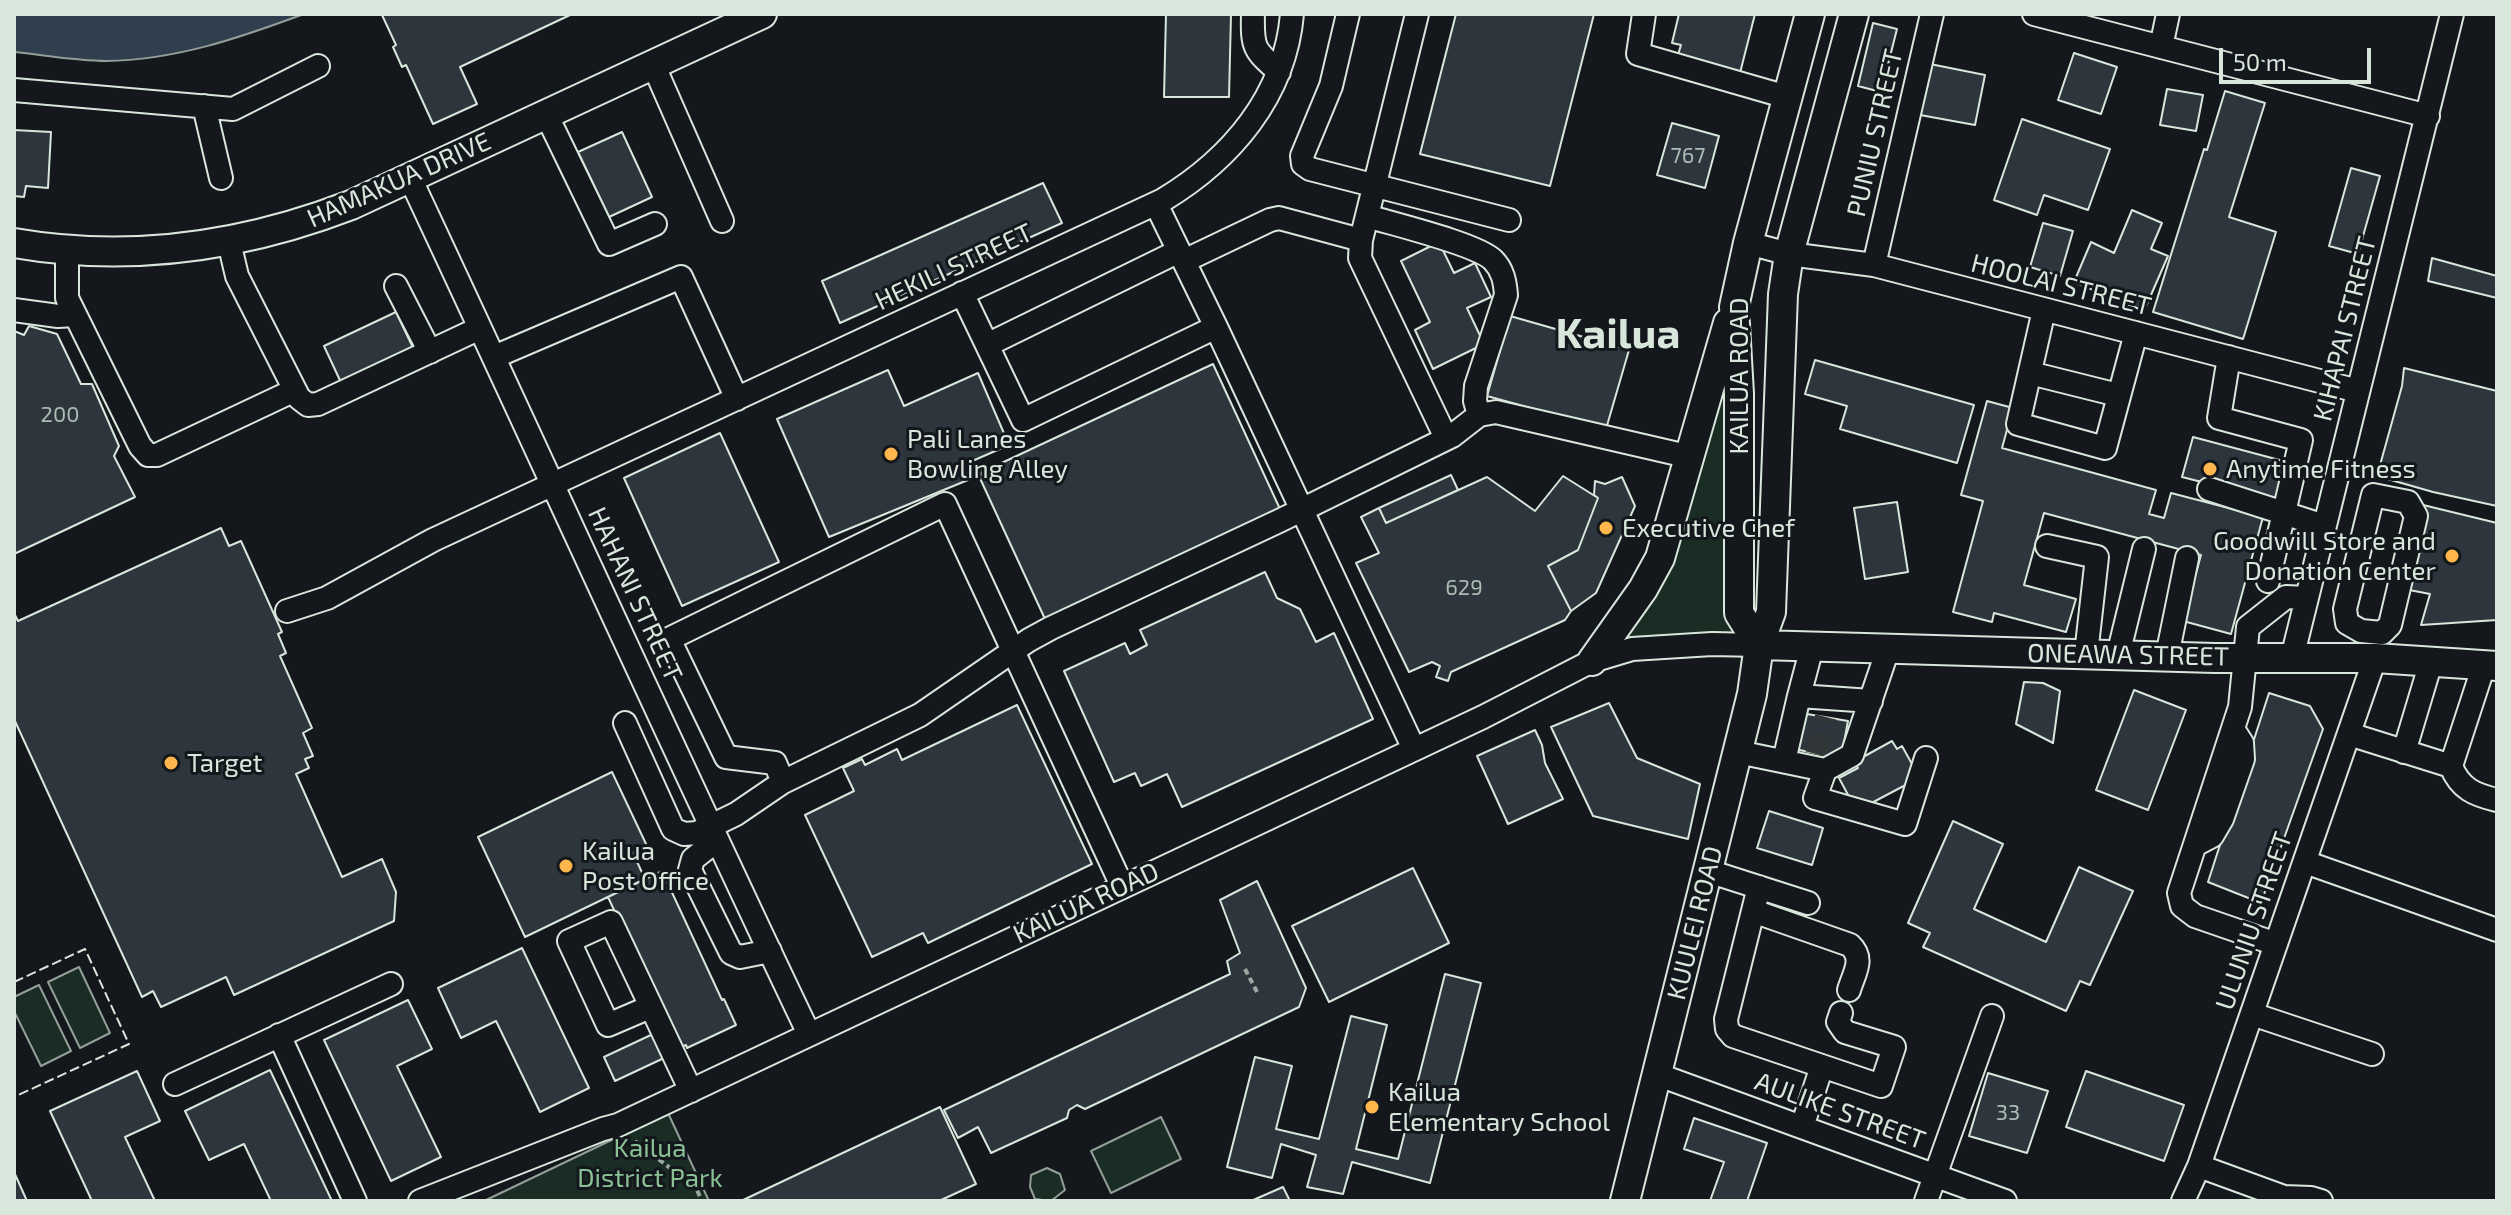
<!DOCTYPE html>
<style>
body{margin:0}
#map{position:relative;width:2511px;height:1215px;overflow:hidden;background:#14181c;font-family:"Exo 2",sans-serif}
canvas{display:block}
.frame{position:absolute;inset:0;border:16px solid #d8e6dc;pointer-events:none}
.scale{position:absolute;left:2219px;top:48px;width:152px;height:36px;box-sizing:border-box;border:4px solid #d8e6dc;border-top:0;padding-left:10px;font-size:24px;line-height:28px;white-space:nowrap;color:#d8e6dc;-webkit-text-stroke:6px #14181c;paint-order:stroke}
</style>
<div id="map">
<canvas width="2511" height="1215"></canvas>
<div class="frame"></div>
<div class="scale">50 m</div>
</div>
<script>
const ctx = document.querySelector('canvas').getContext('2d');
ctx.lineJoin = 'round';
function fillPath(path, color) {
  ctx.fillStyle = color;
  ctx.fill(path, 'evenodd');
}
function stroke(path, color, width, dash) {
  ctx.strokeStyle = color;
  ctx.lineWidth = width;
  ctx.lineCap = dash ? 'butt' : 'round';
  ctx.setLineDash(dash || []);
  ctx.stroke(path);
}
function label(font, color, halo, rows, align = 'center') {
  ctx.font = font + ' "Exo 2",sans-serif';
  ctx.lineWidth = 6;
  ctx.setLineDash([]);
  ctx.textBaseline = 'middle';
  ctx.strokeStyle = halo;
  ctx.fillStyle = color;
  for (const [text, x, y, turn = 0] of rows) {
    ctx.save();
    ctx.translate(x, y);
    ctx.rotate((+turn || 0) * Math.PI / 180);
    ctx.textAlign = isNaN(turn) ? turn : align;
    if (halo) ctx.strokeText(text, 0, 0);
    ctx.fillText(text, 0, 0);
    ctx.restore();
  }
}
const green = new Path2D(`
 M1734 307 1738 609 1759 645 1615 653 1643 589Z
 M79 967 110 1033 80 1048 48 982Z
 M39 985 71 1051 41 1066 14 1011V997Z
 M668 1113 709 1201H484Z
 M1161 1117 1181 1159 1111 1193 1091 1151Z
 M1047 1168 1060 1174 1065 1190 1051 1201 1035 1199 1030 1187 1031 1175Z`);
fillPath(green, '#1a2d24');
stroke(green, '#939e99', 2);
const water = new Path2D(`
 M14 14H304C239 38 176 60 106 61 76 61 44 55 14 52Z`);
fillPath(water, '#2f3f4d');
stroke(water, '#939e99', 2);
const building = new Path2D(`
 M385 14H570V15L460 67 477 104 433 124 406 65 402 67 393 47 396 45 382 15Z
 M1166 14H1231L1229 97H1164Z
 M1456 14H1594L1550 186 1420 154Z
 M1679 14H1755L1740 73 1677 58 1681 45 1672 43Z
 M1873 23 1897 29 1881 92 1858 86Z
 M2074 53 2117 67 2101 114 2058 100Z
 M1930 64 1985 75 1975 125 1920 115Z
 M2167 89 2203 95 2196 131 2160 125Z
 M2225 91 2265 103 2229 217 2276 232 2243 339 2153 312 2204 149 2207 150Z
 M2022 119 2110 149 2088 210 2044 195 2037 215 1994 200Z
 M1672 123 1719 136 1705 188 1657 175Z
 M14 130 51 132 48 188 26 186 24 197 14 196Z
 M622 132 652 197 609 217 578 152Z
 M2351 168 2380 176 2358 254 2329 246Z
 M1043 183 1062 223 840 323 822 281Z
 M2132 210 2162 223 2151 249 2168 256 2144 311 2074 282 2091 242 2114 253Z
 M2043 223 2073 231 2060 276 2030 267Z
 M1439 242 1454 273 1475 263 1491 297 1467 308 1484 344 1433 369 1415 330 1430 322 1401 261Z
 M2432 258 2497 276V298L2428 281Z
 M396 312 416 354 344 389 324 346Z
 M1510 316 1629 350 1606 429 1487 396Z
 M29 326 57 334 81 384H92L119 446 114 456 135 497 14 554V331L24 335Z
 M1815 360 1974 405 1957 463 1840 429 1847 406 1805 394Z
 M1213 364 1280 509 1045 619 978 474Z
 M2404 368 2497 391V506L2433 492 2377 476 2402 386Z
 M888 370 904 406 978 373 1009 445 970 462 985 473 829 537 777 419Z
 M1987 401 2013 408 2002 448 2156 490 2149 514 2164 518 2171 493 2263 517 2231 634 2183 621 2201 555 2044 513 2024 585 2076 599 2066 632 1994 613 1992 622 1953 612 1983 501 1961 495Z
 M720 433 779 562 682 606 624 478Z
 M2193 437 2287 462 2277 501 2182 477Z
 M1451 475 1458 490 1386 523 1379 508Z
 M1563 476 1598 498 1578 550 1548 566 1571 611 1565 620 1451 672 1448 681 1436 677 1440 666 1432 662 1409 672 1356 563 1379 553 1361 517 1379 508 1386 523 1487 477 1535 511Z
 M1622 477 1635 506 1596 593 1571 611 1548 566 1578 550 1598 498 1594 495 1595 481 1605 484Z
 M1897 502 1908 572 1865 579 1854 508Z
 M2419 504 2497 523V620L2421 625 2430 594 2399 588Z
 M221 528 229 546 241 541 282 632 278 634 286 653 280 656 312 728 303 733 313 756 305 759 309 768 296 774 342 877 382 859 396 892 394 921 234 995 226 977 161 1007 153 991 142 997 14 719V613L18 621Z
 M1265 572 1277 598 1300 609 1316 642 1334 633 1373 719 1182 807 1167 774 1141 786 1135 773 1114 782 1064 671 1125 643 1130 654 1147 645 1140 630Z
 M2024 682 2043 683 2060 691 2053 743 2016 724Z
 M2134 690 2186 710 2148 810 2096 790Z
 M2269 693 2310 706 2323 729 2261 903 2208 882Z
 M1609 703 1637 758 1700 784 1688 839 1593 816 1551 727Z
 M1017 705 1092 864 928 943 923 933 872 957 805 815 854 791 843 768 862 759 865 765 897 749 902 760Z
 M1801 713 1848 721 1841 758 1794 749Z
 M1535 730 1542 745 1545 763 1563 799 1508 824 1477 756Z
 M1892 741 1897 749 1902 746 1917 773 1915 780 1862 808H1855L1839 778 1858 768 1854 762Z
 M612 772 647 846 633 853 645 879 525 937 478 837Z
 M1769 811 1823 828 1812 865 1757 848Z
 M1953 821 2003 844 1974 909 2046 942 2079 867 2133 891 2090 985 2080 981 2066 1011 1923 947 1930 933 1908 923Z
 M1413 868 1449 943 1329 1002 1292 926Z
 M662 871 722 1000 724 999 736 1025 687 1048 686 1045 678 1048 608 897Z
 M1257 881 1306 988 1299 1007 1085 1109 1077 1105 1069 1110 1067 1118 991 1153 978 1127 958 1138 944 1110 1230 974 1227 961 1240 953 1220 900Z
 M522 948 589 1088 540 1112 496 1021 461 1038 438 988Z
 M1445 974 1481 983 1430 1183 1352 1162 1343 1194 1307 1187 1316 1155 1281 1144 1272 1178 1227 1167 1255 1057 1292 1066 1276 1129 1319 1139 1351 1016 1387 1025 1356 1149 1398 1159Z
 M408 1000 432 1049 397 1066 441 1157 391 1181 324 1040Z
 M653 1034 664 1058 615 1081 604 1057Z
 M270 1070 332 1201H271L244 1144 209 1160 185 1111Z
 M137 1071 160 1121 125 1137 155 1201H92L50 1111Z
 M2086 1071 2184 1105 2164 1161 2066 1127Z
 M1988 1073 2048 1091 2027 1153 1969 1136Z
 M940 1107 976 1184 939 1201H741Z
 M1694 1118 1767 1143 1747 1201H1710L1724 1162 1684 1149Z
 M14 1172 27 1201H14Z
 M1283 1187 1290 1201H1251Z`);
fillPath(building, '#2c363c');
stroke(building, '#d8e6dc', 2);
stroke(new Path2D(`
 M1816 754 1826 717`), '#313739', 22, [22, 11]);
const minor = new Path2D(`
 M1253 14C1252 48 1254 50 1279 72
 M1348 14 1331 86 1302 156 1303 164 1310 169 1509 220
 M1644 14 1638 54 1787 97
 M2034 14 2428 116
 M2161 47 2168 14
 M653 64 722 221
 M14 90 233 109 318 66
 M204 106 221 178
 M546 114 609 244 655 224
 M410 178C544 463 673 750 809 1034
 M1156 204 1216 327 1414 749
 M1367 216C1393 224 1477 244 1493 260 1503 270 1505 282 1506 295L1476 386 1475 401 1479 415
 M1361 240 1360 258 1446 438
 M229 242 237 276 299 398 308 405 318 404 480 328
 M1748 243 1789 254 1874 265 2358 391
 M67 250V298L140 446 148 455H157L295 390
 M1184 261 1270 220 1279 218 1361 240 1417 14
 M1874 265 1932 14
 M396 286 430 352
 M962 293 1023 420 1216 327
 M14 310 58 316 75 315
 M2044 310 2018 424 2105 448 2136 333
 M987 345 1179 251
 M494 357 681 277 737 399
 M2229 357 2219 418 2301 440 2268 581
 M2030 373 2118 395
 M2209 489 2324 526
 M2373 495 2408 502 2416 516 2390 625 2382 633 2361 631 2347 623 2345 609Z
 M2047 546 2097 557 2086 654
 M287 611 327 598 433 540 1163 200C1231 159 1285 96 1292 14
 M1812 647 1799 696 1871 701
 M2118 655 2144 549
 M2167 656 2187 558
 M2292 658 2452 14
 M625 723 673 829 684 834 697 833 736 814 783 782 920 715 1029 640 1051 628 1279 521 1452 436 1479 415 1496 412 1691 457
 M2349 734 2451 766 2484 665
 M1738 752 1825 770 1852 755 1888 649
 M2404 752 2431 662
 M1784 761 1799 696
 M2451 766C2460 789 2475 795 2497 800
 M1825 770 1815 798 1905 824 1926 758
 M783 782 775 763 726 757 669 639 945 504 1122 886
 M716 841 693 859 690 870 731 953 740 957 770 951
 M2195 845 2212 836 2222 819 2243 759 2242 743 2233 729
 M2305 862 2497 930
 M1708 871 1808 903
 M1759 887 1726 1019 1727 1029 1733 1036 1881 1086 1894 1047 1845 1032 1838 1022 1841 1013
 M1753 911 1850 945C1865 959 1854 973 1849 990
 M2276 944 2195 916 2182 906 2179 893 2240 707 2248 627 2286 597 2307 598
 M650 1007 608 1025 569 941 611 922 691 1091
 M2252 1014 2372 1054
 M279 1035 355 1201
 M1656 1074 2005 1201
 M175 1084 391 984
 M1802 1127 1822 1066
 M2199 1166 2284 1197 2311 1198 2321 1201
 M420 1201 603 1129 618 1125 1483 717 1592 661 1632 649 1712 644 1759 645
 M1926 1201 1992 1016
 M2183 1201 2199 1166 2375 658`);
const major = new Path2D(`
 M14 243C130 263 242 247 351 205L762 14
 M1759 645 2215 658H2375L2497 666
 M1759 645 1739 613V394L1734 307 1748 243 1810 14
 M1592 661 1643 589 1660 558 1728 323
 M1625 1201 1752 694 1759 645 1771 612 1783 294 1789 254 1854 14`);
stroke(minor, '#d8e6dc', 26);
stroke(major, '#d8e6dc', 32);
stroke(new Path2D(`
 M1245 969 1257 992
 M635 1141 696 1188 702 1201`), '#9da8a2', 4, [6, 4]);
stroke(minor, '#14181c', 22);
stroke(major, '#14181c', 28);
stroke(new Path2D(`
 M14 982 85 949 129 1044 14 1097`), '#d8e6dc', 2, [10, 4]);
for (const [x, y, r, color] of [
 [891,454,8,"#ffb74d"],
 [2210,469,8,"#ffb74d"],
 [1606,528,8,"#ffb74d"],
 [2452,556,8,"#ffb74d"],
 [171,763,8,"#ffb74d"],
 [566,866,8,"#ffb74d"],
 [1372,1107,8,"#ffb74d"]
]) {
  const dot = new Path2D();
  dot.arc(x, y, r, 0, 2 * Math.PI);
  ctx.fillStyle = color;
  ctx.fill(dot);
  stroke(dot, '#14181c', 3);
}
label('22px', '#adbab4', null, [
 ["767",1688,156],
 ["200",60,415],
 ["629",1464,588],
 ["33",2008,1113]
]);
label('26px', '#d8e6dc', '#14181c', [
 ["PUNIU STREET",1875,133,-77],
 ["HAMAKUA DRIVE",399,180,-24],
 ["HEKILI STREET",954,267,-25],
 ["HOOLAI STREET",2061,285,14],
 ["KIHAPAI STREET",2345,329,-76],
 ["KAILUA ROAD",1739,376,-90],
 ["HAHANI STREET",635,594,65],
 ["ONEAWA STREET",2128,655,1],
 ["KAILUA ROAD",1086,903,-25],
 ["ULUNIU STREET",2254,921,-71],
 ["KUULEI ROAD",1695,923,-76],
 ["AULIKE STREET",1840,1111,20]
]);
label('26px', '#d8e6dc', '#14181c', [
 ["Pali Lanes",907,439],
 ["Bowling Alley",907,469],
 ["Anytime Fitness",2226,469],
 ["Executive Chef",1622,528],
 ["Goodwill Store and",2436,541,"right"],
 ["Donation Center",2436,571,"right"],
 ["Target",187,763],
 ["Kailua",582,851],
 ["Post Office",582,881],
 ["Kailua",1388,1092],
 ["Elementary School",1388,1122]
], 'left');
label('26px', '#8ac095', '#14181c', [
 ["Kailua",650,1148],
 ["District Park",650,1178]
]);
label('bold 42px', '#d8e6dc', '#14181c', [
 ["Kailua",1618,334]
]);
</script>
